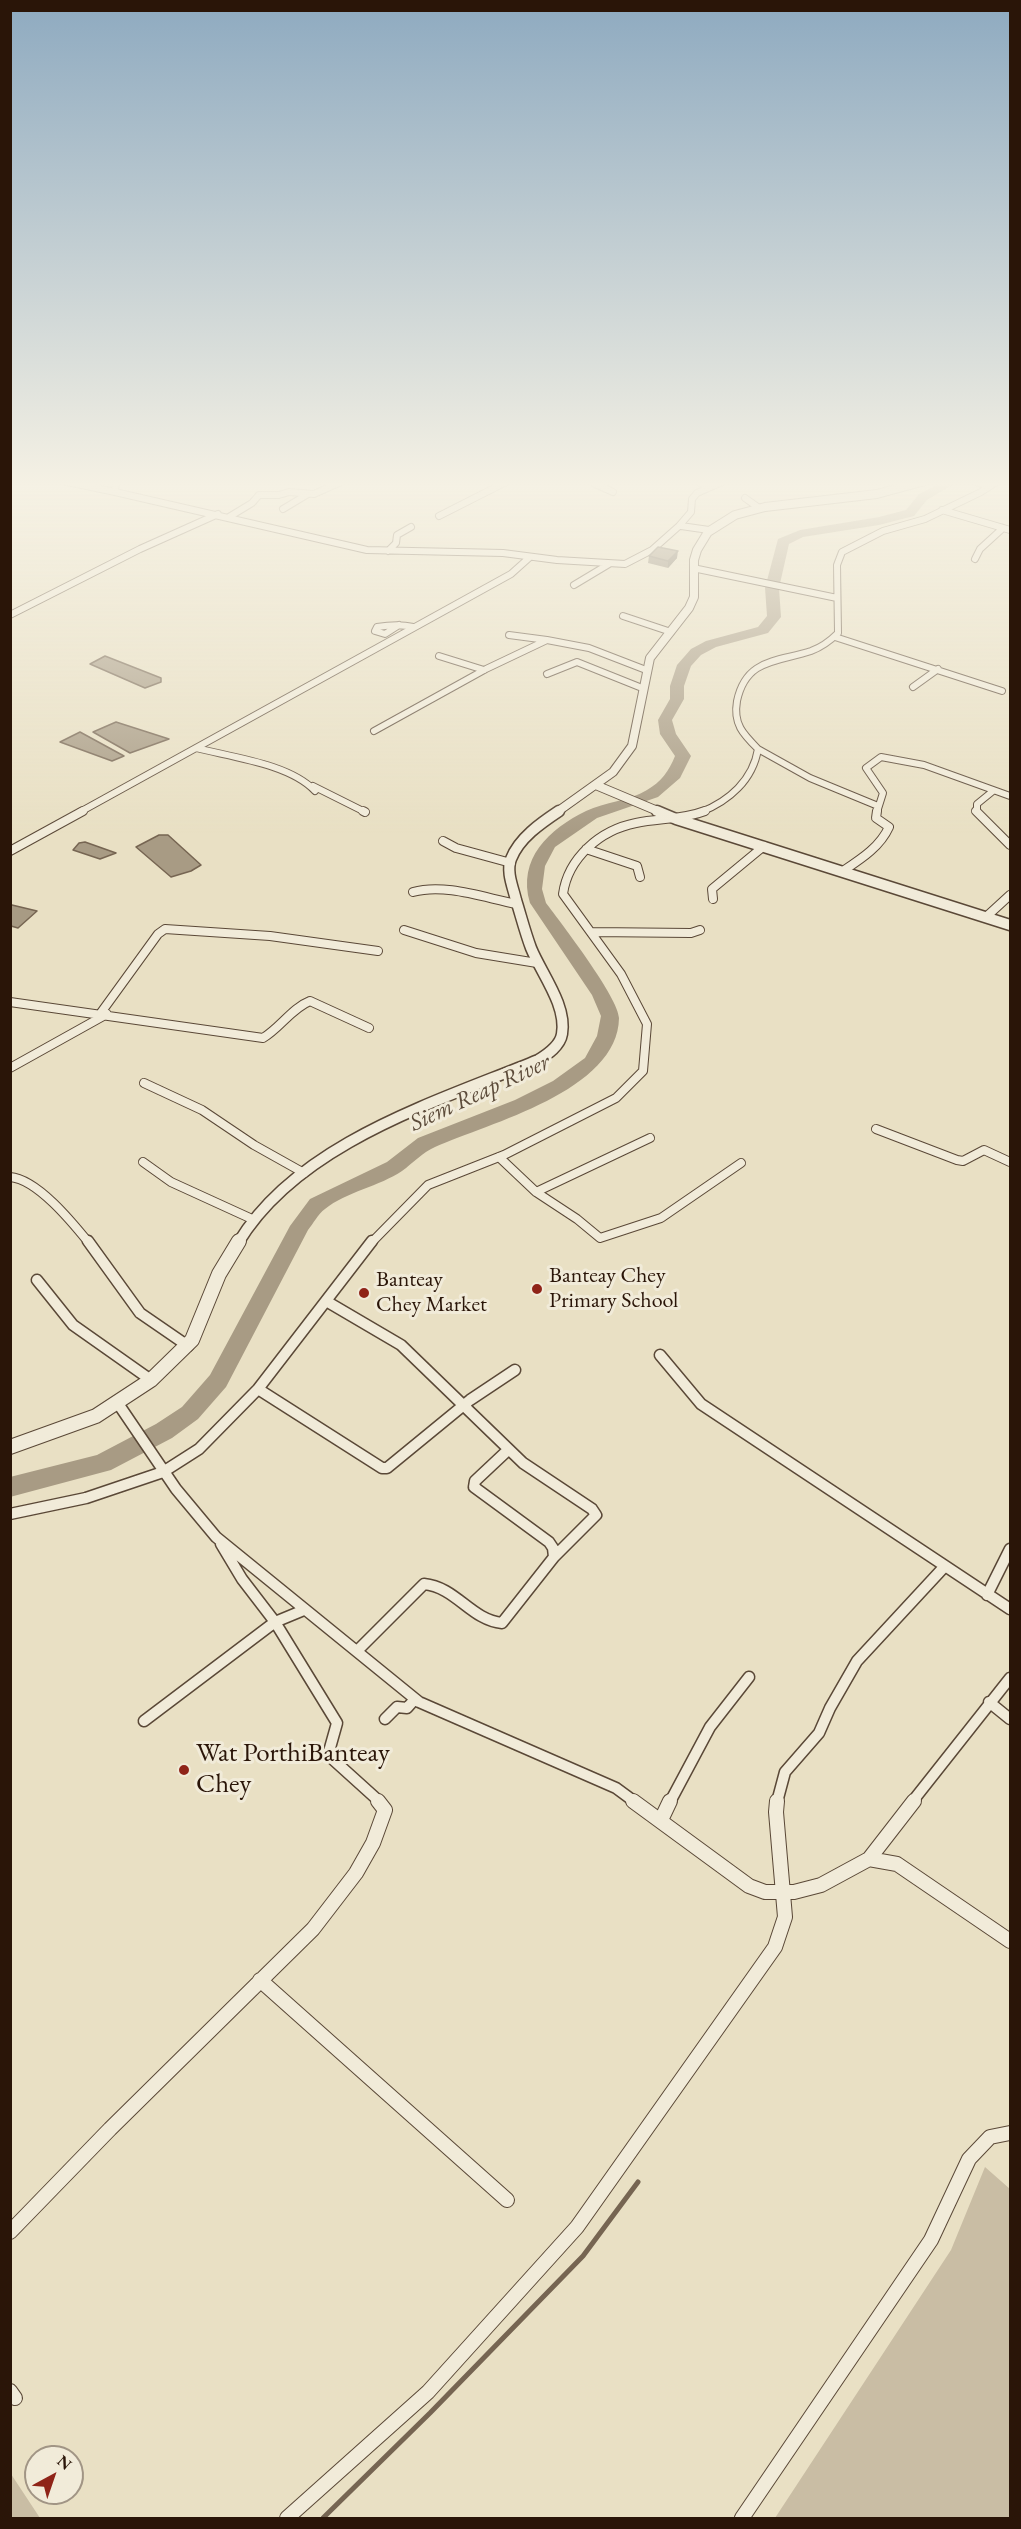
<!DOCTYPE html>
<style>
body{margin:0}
#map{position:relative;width:1021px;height:2529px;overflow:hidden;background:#e9e0c4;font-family:"EB Garamond",serif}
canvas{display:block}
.frame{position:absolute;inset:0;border:12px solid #2a1508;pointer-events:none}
.north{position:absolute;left:24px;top:2445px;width:60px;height:60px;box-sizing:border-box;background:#f1ebd9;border:2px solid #a19585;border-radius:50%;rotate:40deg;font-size:16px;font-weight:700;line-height:24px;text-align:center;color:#2a1508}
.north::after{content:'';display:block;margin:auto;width:21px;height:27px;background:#8f2418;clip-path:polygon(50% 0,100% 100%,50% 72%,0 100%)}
</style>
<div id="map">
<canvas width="1021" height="2529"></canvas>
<div class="frame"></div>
<div class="north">N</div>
</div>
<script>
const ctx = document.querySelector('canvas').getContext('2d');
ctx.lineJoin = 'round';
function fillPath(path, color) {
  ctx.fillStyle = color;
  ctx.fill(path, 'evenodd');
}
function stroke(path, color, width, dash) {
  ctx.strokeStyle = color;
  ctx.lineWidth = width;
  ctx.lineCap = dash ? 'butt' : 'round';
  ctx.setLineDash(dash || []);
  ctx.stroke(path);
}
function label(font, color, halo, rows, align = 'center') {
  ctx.font = font + ' "EB Garamond",serif';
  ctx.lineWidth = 6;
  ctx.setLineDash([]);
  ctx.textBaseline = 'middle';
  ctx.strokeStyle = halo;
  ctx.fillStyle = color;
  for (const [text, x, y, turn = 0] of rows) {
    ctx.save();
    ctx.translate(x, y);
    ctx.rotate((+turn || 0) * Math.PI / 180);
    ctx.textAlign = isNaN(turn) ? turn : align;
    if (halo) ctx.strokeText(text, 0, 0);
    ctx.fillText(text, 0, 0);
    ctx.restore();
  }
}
fillPath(new Path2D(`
 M985 2167 1010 2189V2518H775L951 2250Z
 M11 2474 40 2518H11Z`), '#c9bda4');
const water = new Path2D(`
 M105 656 161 678V682L145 688 90 664Z
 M116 722 169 739 130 753 93 732Z
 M80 732 124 756 112 761 60 742Z
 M159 835H168L201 865 191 871 171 877 136 847Z
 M85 842 116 853 100 859 73 850 79 843Z
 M10 905H12L37 911 18 928 11 926Z`);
fillPath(water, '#a89b84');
stroke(water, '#766552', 1.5);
stroke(new Path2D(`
 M323 2518 430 2413 583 2256 638 2182`), '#766552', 5);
fillPath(new Path2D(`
 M945 481H959L927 500 914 516 879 525 803 537 789 544 779 588 781 617 768 633 716 647 701 655 691 666 684 686V699L672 720 676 734 691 756 680 778 658 797 597 818 555 847 545 866 542 889 546 903C561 923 619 998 619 1018 618 1091 489 1123 435 1147 423 1152 413 1163 402 1171 380 1186 346 1192 325 1209 318 1214 313 1224 308 1230L226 1387 198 1419 172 1438 111 1470 10 1497V1477L97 1455 156 1424 182 1407 210 1375 290 1226 310 1199 387 1162 418 1138 515 1100 553 1081 585 1058 597 1036 601 1016 592 995 530 903C517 859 549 829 586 811 605 802 629 801 647 790 661 782 669 771 675 756L660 734 658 720 670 699V686L677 665 691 649 706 641 758 627 767 616 765 588 778 539 800 530 879 517 906 510 919 494Z`), '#a89b84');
const minorFar3 = new Path2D(`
 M63 481 115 492
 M116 481 115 492 367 550 503 553 557 560 625 564 652 550 679 526 691 512 692 499 697 493 724 481
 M594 481 595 484 613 492
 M697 481 709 487
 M974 481 987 486
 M745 498 759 508
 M283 509 308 494
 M942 510 1010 530
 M439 516 508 481
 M229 517 252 503 259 495H279L289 492 314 494 343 481
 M681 526 709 530
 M388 551 396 543 397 535 411 527
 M975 559 980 549 1003 528
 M693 568 837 598
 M574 585 609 564
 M10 615 140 549 218 514
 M623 616 671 632
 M399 625 385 634 375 631 377 627C389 625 401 624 413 627
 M509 635 547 640
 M835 637 1002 691
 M439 656 484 670
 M547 674 577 662 642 688
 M913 687 938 669
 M374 731 486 669 547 640 589 648 646 670
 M196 748C231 757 290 764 315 791
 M758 749 810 778 878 806
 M313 786 365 812
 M80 812 511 574 530 557
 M701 812C729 801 753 780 758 749 743 734 733 724 737 701 746 658 778 662 811 651 822 647 830 641 838 633L837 565 842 552 883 531 925 519 981 492 998 481
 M877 812 883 793 866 768 881 757 924 765 1010 796
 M977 812V804L993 791`);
const minorFar2 = new Path2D(`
 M363 811 365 812
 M976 811 1010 845
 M443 841 456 848 511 863
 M586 849 637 866 640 877
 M10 851 83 811
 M843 871C861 859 880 847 889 827L876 818 877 811
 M413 892C445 883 485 898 517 904
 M713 899 712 889 764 846
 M986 917 1010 895
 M404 930 476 953 537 963
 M592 932 691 933 700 930
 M10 1002 263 1038C280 1028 292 1008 310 1001L369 1028
 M100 1014 158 934 165 929 270 936 378 951
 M10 1068 107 1014
 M144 1083 202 1110 254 1145 304 1173
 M876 1129 957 1160 963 1161 984 1150 1010 1162
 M499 1157 536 1192 577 1219 600 1238 661 1218 741 1163
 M143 1162 171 1182 252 1219
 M10 1177C37 1179 72 1222 89 1243
 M536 1192 650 1138
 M371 1243 428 1185 504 1155 616 1098 643 1071 647 1024 621 974 563 894C568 858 600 830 636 823 659 818 682 820 705 811`);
const minorFar1 = new Path2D(`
 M88 1241 140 1313 188 1346
 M37 1280 73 1325 151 1380
 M326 1301 401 1345 523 1463 592 1509 596 1515 554 1557 502 1623C471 1620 456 1587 424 1584L357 1651
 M660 1355 701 1404 1010 1609
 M258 1389 382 1468H387L470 1400 515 1370
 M117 1402 176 1489 216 1537 419 1702 616 1788 635 1802
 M508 1450 475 1481 474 1487 549 1542 553 1548 554 1557
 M10 1514 86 1498 163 1472 199 1449 258 1389 372 1241
 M221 1544 242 1579 275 1622 337 1723 328 1755 380 1802
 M987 1595 1010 1549
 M989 1702 1010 1719
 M385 1719 397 1707 407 1708 415 1699
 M144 1721 275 1622 304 1610
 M670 1802 710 1727 749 1677
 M777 1802 785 1772 819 1733 830 1708 857 1661 945 1566
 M912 1802 1010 1678`);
const minor = new Path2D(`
 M633 1801 749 1886 765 1892H794L821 1885 869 1859 897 1864 1010 1941
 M661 1820 670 1801
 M869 1859 914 1801
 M260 1980 507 2200
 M10 2232 110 2129 313 1929 356 1873 373 1843 385 1810 378 1801
 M10 2391 15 2398
 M287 2518 428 2392 577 2227 775 1947 785 1917 776 1812 777 1801
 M742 2518 931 2240 969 2159 990 2137 1010 2133`);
const tertiaryFar2 = new Path2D(`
 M598 786 660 812
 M557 812 613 772 632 746 650 658 689 608 694 597V560L697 550 708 532 735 515 765 507 877 494 925 481`);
const tertiaryFar1 = new Path2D(`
 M657 811 676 819 1010 925
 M238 1243C298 1143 436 1102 538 1060 548 1054 560 1046 562 1034 567 1005 541 973 531 948 525 932 521 916 516 900 513 887 506 872 511 859 519 838 541 823 559 811`);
const tertiary = new Path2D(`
 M10 1447 96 1416 151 1380 192 1340 219 1274 239 1241`);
stroke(minorFar3, '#5a4837', 8);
stroke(minorFar2, '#5a4837', 10);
stroke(minorFar1, '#5a4837', 13);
stroke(minor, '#5a4837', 16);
stroke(tertiaryFar2, '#5a4837', 10);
stroke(tertiaryFar1, '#5a4837', 13);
stroke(tertiary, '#5a4837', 16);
stroke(minorFar3, '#f1ebd9', 6);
stroke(minorFar2, '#f1ebd9', 8);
stroke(minorFar1, '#f1ebd9', 10);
stroke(minor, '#f1ebd9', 14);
stroke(tertiaryFar2, '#f1ebd9', 8);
stroke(tertiaryFar1, '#f1ebd9', 10);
stroke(tertiary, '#f1ebd9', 14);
fillPath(new Path2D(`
 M649 556 677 558 668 568 648 563Z`), '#796d5b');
fillPath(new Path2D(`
 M678 551 677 558 668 568V561Z`), '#63594a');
const building = new Path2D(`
 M658 547 678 551 668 561 649 556Z`);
fillPath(building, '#8d7f6a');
stroke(building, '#63594a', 1.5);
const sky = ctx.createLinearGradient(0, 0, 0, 835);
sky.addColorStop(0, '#8eaac0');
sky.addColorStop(0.58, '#f5f1e4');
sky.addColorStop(1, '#f5f1e400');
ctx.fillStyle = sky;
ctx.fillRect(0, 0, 1021, 835);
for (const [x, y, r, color] of [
 [537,1289,6,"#8f2418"],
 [364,1293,6,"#8f2418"],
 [184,1770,6,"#8f2418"]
]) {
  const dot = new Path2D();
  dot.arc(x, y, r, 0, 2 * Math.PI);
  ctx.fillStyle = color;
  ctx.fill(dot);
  stroke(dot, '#f1ebd9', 2);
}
label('22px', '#2a1508', '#f1ebd9', [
 ["Banteay Chey",549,1276],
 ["Primary School",549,1301],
 ["Banteay",376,1280],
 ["Chey Market",376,1305]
], 'left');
label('italic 24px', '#5c4b3a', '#f1ebd9', [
 ["Siem Reap River",480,1093,-25]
]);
label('27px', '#2a1508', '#f1ebd9', [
 ["Wat PorthiBanteay",196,1754],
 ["Chey",196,1785]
], 'left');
</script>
